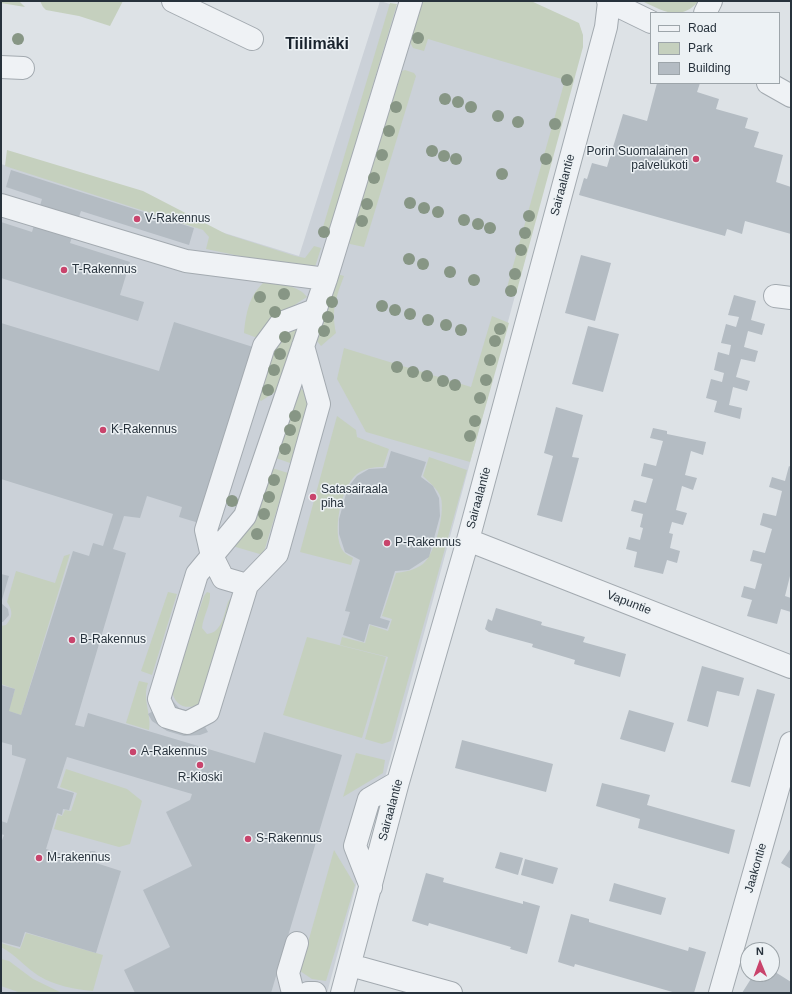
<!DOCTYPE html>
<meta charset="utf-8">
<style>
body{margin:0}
#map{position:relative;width:792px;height:994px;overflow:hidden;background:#dde2e6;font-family:Helvetica,sans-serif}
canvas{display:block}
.frame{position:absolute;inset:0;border:2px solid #27323c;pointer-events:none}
.legend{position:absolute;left:650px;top:12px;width:130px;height:72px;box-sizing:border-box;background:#ecf1f4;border:1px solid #9da5aa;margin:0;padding:5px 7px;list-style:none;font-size:12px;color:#27323c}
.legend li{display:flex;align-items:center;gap:8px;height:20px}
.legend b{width:20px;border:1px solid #9da5aa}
.north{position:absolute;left:740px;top:942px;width:40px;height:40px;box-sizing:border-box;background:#ecf1f4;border:1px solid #9da5aa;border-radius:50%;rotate:359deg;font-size:11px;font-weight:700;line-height:16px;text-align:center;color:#27323c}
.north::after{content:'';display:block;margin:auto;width:14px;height:18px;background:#c9446c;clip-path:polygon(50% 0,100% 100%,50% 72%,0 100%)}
</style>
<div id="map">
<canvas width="792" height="994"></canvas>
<div class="frame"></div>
<ul class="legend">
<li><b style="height:5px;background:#eff2f5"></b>Road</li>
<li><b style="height:11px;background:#c5d0be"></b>Park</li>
<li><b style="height:11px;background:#b4bcc3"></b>Building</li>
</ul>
<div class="north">N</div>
</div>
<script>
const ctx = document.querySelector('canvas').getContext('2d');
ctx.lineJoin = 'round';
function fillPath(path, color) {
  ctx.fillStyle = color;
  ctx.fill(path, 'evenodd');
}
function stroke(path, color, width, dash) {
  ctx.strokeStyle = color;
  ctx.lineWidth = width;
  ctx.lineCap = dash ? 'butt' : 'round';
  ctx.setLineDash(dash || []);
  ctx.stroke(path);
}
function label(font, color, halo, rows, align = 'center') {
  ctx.font = font + ' Helvetica,sans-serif';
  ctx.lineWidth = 3;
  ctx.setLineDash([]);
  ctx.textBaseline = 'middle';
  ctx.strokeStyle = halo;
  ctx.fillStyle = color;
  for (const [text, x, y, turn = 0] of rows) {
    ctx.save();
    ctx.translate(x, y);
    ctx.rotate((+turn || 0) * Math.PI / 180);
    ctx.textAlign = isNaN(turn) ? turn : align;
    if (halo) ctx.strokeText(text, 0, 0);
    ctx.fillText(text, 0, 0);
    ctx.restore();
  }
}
fillPath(new Path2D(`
 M380 1 578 62 327 993H1V164L299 256Z`), '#cbd1d8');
fillPath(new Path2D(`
 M1 1H19L25 7 1 3Z
 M40 1H123L110 26 79 16 46 10 43 7Z
 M422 1H531L579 23 583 35V47L516 294 514 296 509 295 506 291 565 80 428 39 424 51 413 48 410 42V37Z
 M642 1H699C680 22 663 11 642 1Z
 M390 3 397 4 327 238 320 237Z
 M405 70 414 73 416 76 364 247 350 244 348 241 402 71Z
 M7 150 143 191 226 234 295 256 305 258 314 246 321 248 315 267 303 269 206 249 209 237 203 230 5 166Z
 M337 274 344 276C336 298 331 309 336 333L321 346 317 341Z
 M264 282C277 284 299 285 307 297 288 308 274 322 260 339L244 333C246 313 249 296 264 282Z
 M492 316 509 323 470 462 366 432 337 379 344 348 471 387Z
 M298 325 277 391 261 401 258 398 274 348 279 337Z
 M295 385 304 391 309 404 290 463 273 457Z
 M337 416 356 430 357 437 389 449 383 467C373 467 365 468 357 474 341 486 331 534 343 551 345 554 350 556 353 558L351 565 300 552Z
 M429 457 467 470 391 741 382 744 365 739 388 657 340 645 342 637 365 643 370 625 388 631 392 619 382 616 396 573C405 572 415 570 423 564 435 554 445 514 441 498 438 489 429 482 423 476Z
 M269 467 288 473 263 555 229 545Z
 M70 554 21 715 8 711 15 689 1 684V626L6 625C13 617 13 611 7 602L16 571 55 583 64 556Z
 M168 592 177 594 152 675 141 671Z
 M207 592 210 593C211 605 203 616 202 628L207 634C222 633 224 614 228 602L230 599 234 600 201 704C187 710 175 707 172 691L204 596Z
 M307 637 386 657 362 738 283 715Z
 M139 681 148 683C142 699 152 716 149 730L126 723Z
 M356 753 385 760 383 773 343 797Z
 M66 769 127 789 142 801 130 844 119 847 54 829 58 815 62 816 65 810 71 811 77 793 60 787Z
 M334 850 355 885 326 981 312 979 300 971Z
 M26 933 103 955 93 991C73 989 56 986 39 976 26 968 16 955 1 947V943L20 949Z
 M1 959 9 961 33 979 62 993H21L1 986Z`), '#c5d0be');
fillPath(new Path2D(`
 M657 83H700L697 92 719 99 716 109 748 118 745 128 759 132 754 147 783 155 776 182 791 187V234L745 221 742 234 727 229 725 236 579 195 584 178 587 179 592 163 607 167 623 114 647 121Z
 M11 170 194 228 189 245 81 211 70 243 130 262 120 295 144 302 138 321 1 278V222L32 232 42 199 6 187Z
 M581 255 611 263 595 321 565 313Z
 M734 295 756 301 751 320 765 324 762 335 748 331 744 347 758 351 755 362 741 359 736 377 750 381 747 391 733 387 729 405 742 408 740 419 714 412 717 401 706 398 711 379 722 382 724 373 714 370 718 352 729 355 731 345 721 343 726 324 736 327 739 317 728 315Z
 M174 322 253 347 199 523 179 517 182 507 147 496 140 518 124 516 113 549 126 553 75 725 84 727 88 713 255 763 264 732 342 755 271 993H135L124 970 170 947 143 890 192 866 166 812 190 800 192 794 67 757 57 788 74 793 69 810 63 809 62 815 57 813 46 849 87 861 90 851H95L98 855 96 863 121 871 96 953 25 932 20 947 1 942V843L4 835 1 834V821L7 823 26 759 12 755V745L1 742V685L15 689 9 711 21 715 73 551 89 556 93 543 103 546 113 514 1 479V323L159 371Z
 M588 326 619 334 603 392 572 384Z
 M556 407 583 415 572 457 579 458 562 522 537 515 553 456 544 453Z
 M653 428 667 431V434L706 442 703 455 691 451 685 475 697 478 693 490 682 486 676 510 687 513 683 525 672 522 669 533 673 534 670 548 680 551 677 563 667 560 663 574 634 567 637 552 626 549 629 537 640 540 643 528 640 527 643 514 631 511 634 500 646 503 653 479 641 476 644 463 656 466 663 441 650 438Z
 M391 451 426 462 421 477 433 486 439 498 440 516 429 557 409 570 395 571 380 618 390 621 387 629 369 624 364 642 343 635 350 612 345 611 360 560 345 552 339 534V519L348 487 357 476 369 469 386 468Z
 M789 466 791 467V572L785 596 791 598V612L781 609 777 624 747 616 752 600 741 597 744 586 755 589 762 564 750 561 753 550 765 553 772 529 760 525 763 513 776 516 782 491 769 487 772 477 785 481Z
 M1 574 9 576 1 603Z
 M1 603 8 609 9 615 3 622H1Z
 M496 608 542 622 541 625 585 637 583 642 626 654 620 677 574 664 575 660 532 647 533 644 489 632 485 629 488 619 492 621Z
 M702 666 744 678 739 696 717 691 708 727 687 721Z
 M757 689 775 694 750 787 731 782Z
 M172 700 179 708 186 710 195 709 208 732 200 735 184 736 167 731 152 721 148 714Z
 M629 710 674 723 665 752 620 739Z
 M462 740 553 764 546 792 455 768Z
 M602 783 650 795 647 805 735 830 729 854 638 828 640 819 596 806Z
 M791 848V869L781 863Z
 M500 852 523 858 518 875 495 868Z
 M525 859 558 868 553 884 521 875Z
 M426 873 444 878 443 882 523 904V901L540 906 527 954 510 949 511 947 429 923 428 926 412 921Z
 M614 883 666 898 661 915 609 901Z
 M571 914 589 919V922L688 951 689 947 706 952 694 993H676L575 964 574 967 558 962Z
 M772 970 791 982V993H742L754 974H772Z`), '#b4bcc3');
const minor = new Path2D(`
 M173 1 252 39
 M608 1 651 22
 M705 13 711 1
 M1 67 23 68
 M768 83 791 96
 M1 205 186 261 326 279
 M775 296 791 298
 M303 346 319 404 277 554 247 585 208 712 187 723 167 717 159 699 197 574 245 516 326 279 411 1
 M468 540 791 667
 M247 585 223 578 212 556 206 530 264 346 281 323 315 310
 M371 887 355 846 369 799 398 782
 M350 965 451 993
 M293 993 288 973 297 943
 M308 993H315
 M342 993 398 782 468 540 606 27 609 2
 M720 993 791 743`);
stroke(minor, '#a3aab0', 24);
stroke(minor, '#eff2f5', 22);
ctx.fillStyle = '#879685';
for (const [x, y] of [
 [418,38],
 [18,39],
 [567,80],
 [445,99],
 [458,102],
 [396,107],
 [471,107],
 [498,116],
 [518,122],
 [555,124],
 [389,131],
 [432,151],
 [382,155],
 [444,156],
 [456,159],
 [546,159],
 [502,174],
 [374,178],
 [410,203],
 [367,204],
 [424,208],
 [438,212],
 [529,216],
 [464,220],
 [362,221],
 [478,224],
 [490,228],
 [324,232],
 [525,233],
 [521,250],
 [409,259],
 [423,264],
 [450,272],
 [515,274],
 [474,280],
 [511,291],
 [284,294],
 [260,297],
 [332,302],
 [382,306],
 [395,310],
 [275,312],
 [410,314],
 [328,317],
 [428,320],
 [446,325],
 [500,329],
 [461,330],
 [324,331],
 [285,337],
 [495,341],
 [280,354],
 [490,360],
 [397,367],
 [274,370],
 [413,372],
 [427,376],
 [486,380],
 [443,381],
 [455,385],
 [268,390],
 [480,398],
 [295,416],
 [475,421],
 [290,430],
 [470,436],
 [285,449],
 [274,480],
 [269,497],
 [232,501],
 [264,514],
 [257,534]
]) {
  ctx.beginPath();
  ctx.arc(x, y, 6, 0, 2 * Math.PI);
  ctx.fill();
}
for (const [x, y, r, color] of [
 [696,159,4,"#c9446c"],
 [137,219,4,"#c9446c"],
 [64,270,4,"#c9446c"],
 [103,430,4,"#c9446c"],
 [313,497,4,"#c9446c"],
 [387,543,4,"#c9446c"],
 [72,640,4,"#c9446c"],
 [133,752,4,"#c9446c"],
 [200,765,4,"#c9446c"],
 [248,839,4,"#c9446c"],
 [39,858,4,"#c9446c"]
]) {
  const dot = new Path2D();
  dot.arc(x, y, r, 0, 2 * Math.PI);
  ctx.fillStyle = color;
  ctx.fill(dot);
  stroke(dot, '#ecf1f4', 1.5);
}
label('12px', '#27323c', '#ecf1f4', [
 ["Porin Suomalainen",688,152,"right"],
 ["palvelukoti",688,166,"right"],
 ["V-Rakennus",145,219],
 ["T-Rakennus",72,270],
 ["K-Rakennus",111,430],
 ["Satasairaala",321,490],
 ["piha",321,504],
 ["P-Rakennus",395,543],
 ["B-Rakennus",80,640],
 ["A-Rakennus",141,752],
 ["R-Kioski",200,778,"center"],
 ["S-Rakennus",256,839],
 ["M-rakennus",47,858]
], 'left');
label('12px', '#27323c', '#ecf1f4', [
 ["Sairaalantie",563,185,-75],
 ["Sairaalantie",479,498,-75],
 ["Vapuntie",629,603,21],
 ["Sairaalantie",391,810,-75],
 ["Jaakontie",756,868,-74]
]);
label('bold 16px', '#19232d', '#ecf1f4', [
 ["Tiilimäki",317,45]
]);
</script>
